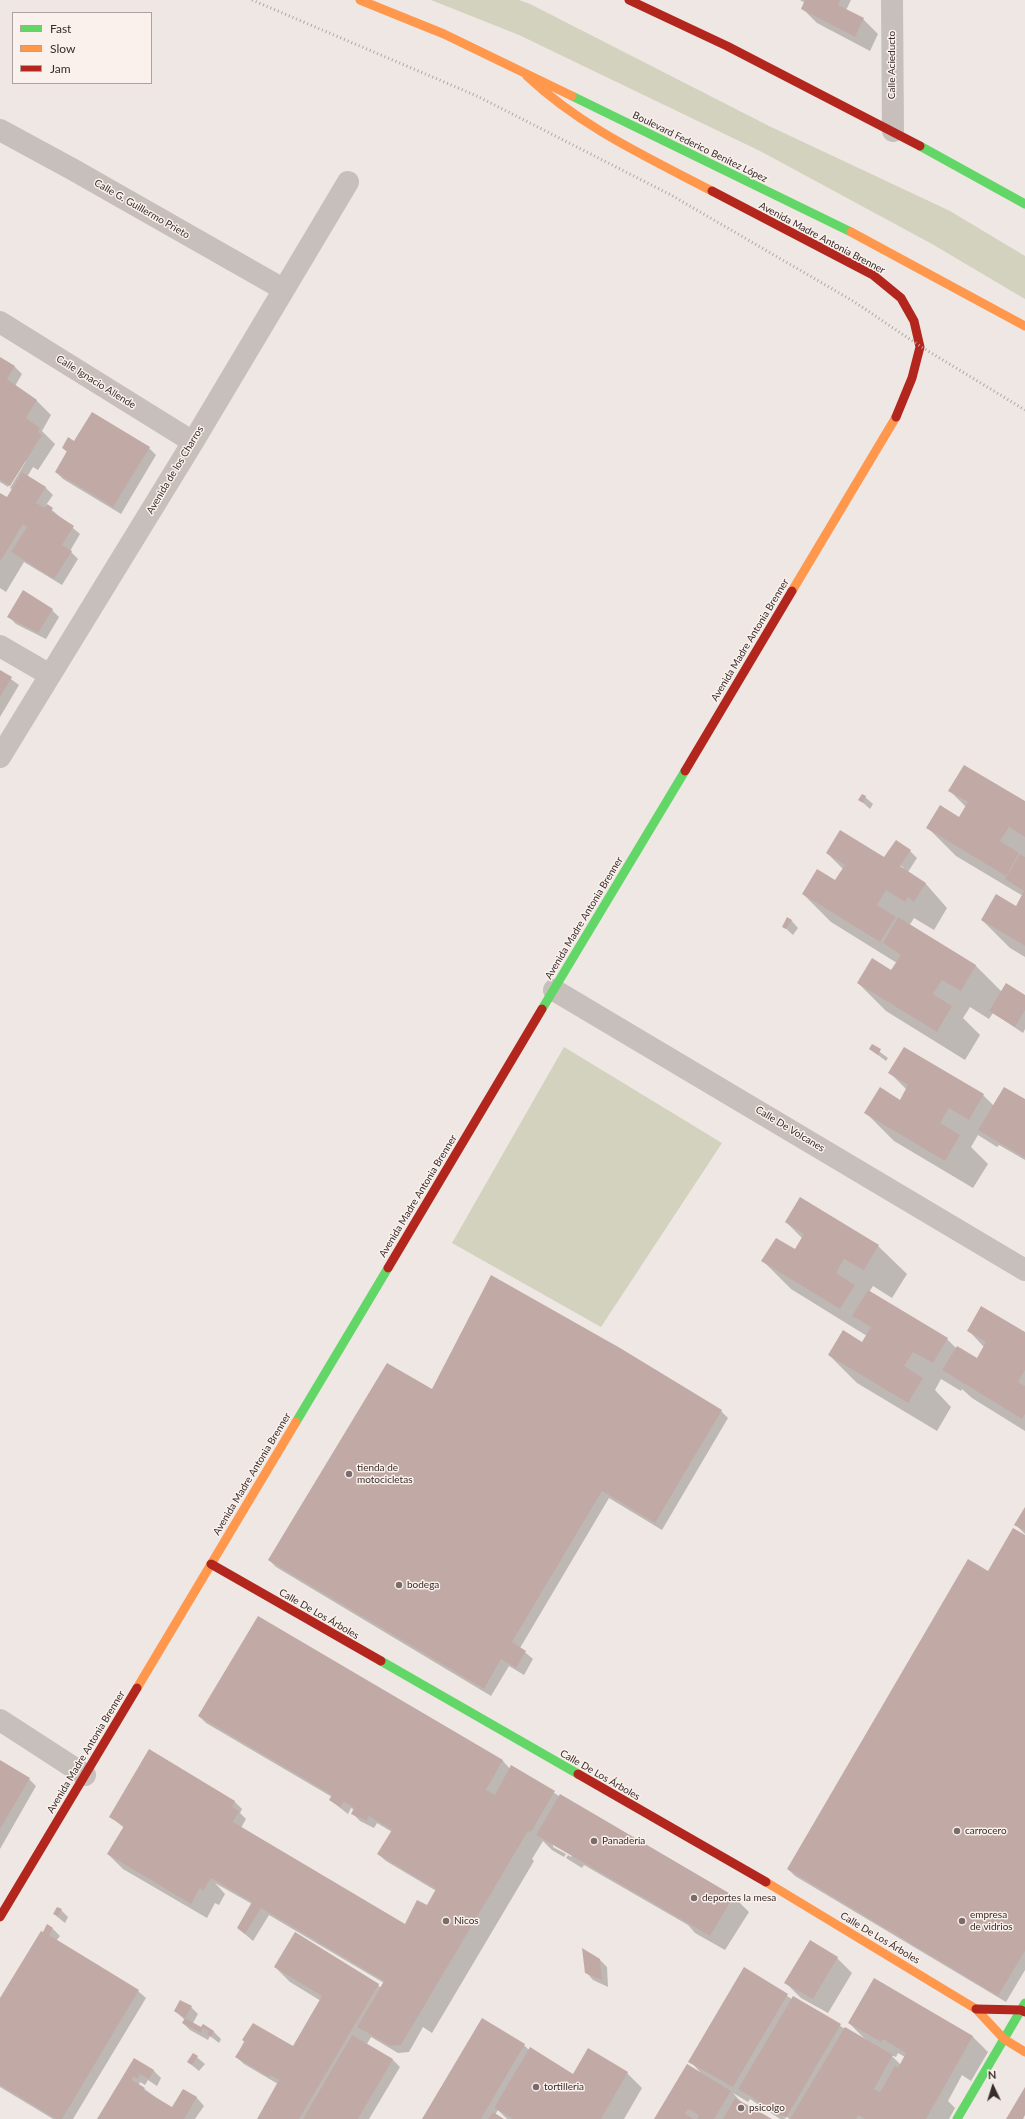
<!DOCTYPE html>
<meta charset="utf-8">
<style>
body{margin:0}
#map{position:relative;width:1025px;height:2119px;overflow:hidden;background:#eee7e3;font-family:Lato,sans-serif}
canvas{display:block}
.legend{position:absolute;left:12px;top:12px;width:140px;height:72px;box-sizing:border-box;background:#faf1ec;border:1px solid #aca29e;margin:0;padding:5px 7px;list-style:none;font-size:12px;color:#382c2a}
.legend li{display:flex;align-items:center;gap:8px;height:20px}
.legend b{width:20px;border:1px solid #aca29e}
.north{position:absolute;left:973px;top:2067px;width:40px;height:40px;-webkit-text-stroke:3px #faf1ec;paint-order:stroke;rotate:356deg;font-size:11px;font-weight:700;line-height:16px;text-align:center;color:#382c2a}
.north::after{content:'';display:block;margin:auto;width:14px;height:18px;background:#382c2a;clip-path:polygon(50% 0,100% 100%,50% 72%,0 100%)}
</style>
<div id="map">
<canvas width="1025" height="2119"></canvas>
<ul class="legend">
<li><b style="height:5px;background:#63d668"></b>Fast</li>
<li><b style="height:5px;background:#ff974d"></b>Slow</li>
<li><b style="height:5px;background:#b3261e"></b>Jam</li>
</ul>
<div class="north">N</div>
</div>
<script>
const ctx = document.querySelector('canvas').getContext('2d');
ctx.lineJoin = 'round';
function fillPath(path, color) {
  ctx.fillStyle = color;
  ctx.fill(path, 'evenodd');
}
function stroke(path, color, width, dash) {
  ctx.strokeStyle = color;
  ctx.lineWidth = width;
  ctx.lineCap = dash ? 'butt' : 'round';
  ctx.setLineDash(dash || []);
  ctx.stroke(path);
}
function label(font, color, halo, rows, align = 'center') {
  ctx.font = font + ' Lato,sans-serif';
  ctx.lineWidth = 3;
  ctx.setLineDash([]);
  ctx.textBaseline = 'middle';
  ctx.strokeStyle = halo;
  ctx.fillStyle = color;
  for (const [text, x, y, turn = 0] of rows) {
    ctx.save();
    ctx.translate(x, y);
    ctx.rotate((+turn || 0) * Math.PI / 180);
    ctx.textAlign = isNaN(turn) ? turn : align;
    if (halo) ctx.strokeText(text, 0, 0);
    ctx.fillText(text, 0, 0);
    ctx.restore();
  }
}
fillPath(new Path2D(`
 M431 0H519L530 4 769 126 950 211 1025 256V299L932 244 762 152 519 35Z
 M564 1047 722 1143 601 1327 452 1243Z`), '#d2d2be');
fillPath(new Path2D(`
 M800 0H851L846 10 863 19 878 34 870 51 817 23 802 8 805 3Z
 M1 359 15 367 22 374 15 386 36 400 51 415 42 431 55 444 38 470 33 467 27 477 46 488 53 495 46 505 80 534 70 551 78 559 62 585 24 562 6 592 0 588V494L12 501 13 490 10 488 26 461H24L8 487 0 482Z
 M75 442 149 448 156 455 121 514 63 479 56 472 68 453 63 448Z
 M52 610 59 617 46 639 16 624 9 617Z
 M0 671 19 685 0 717Z
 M950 791 1025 802V957L1010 948 982 920 1016 907 1023 896 956 856 928 828 959 818 966 807Z
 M865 797 873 804 870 809 860 800Z
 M910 851 917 858 908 872 926 884 947 908 934 930 914 918 909 926 976 966 1002 992 1025 996V1029L1023 1033 993 1013 989 1019 970 1007 963 1018 980 1035 965 1060 886 1011 858 983 892 971 897 963 831 922 803 894 836 882 843 869 827 853 888 861ZM893 861 904 868 903 870Z
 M791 920 798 928 793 935 783 926Z
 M872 1046 888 1058 886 1061 870 1049Z
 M890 1073 983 1095 994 1106 1025 1100V1160L999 1145 997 1147 978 1135 971 1147 988 1164 973 1188 894 1141 866 1113 900 1101 907 1090Z
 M786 1222 878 1246 907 1274 892 1298 873 1286 869 1292 947 1339 957 1349 977 1359 984 1347 968 1330 1025 1333V1431L972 1398 962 1389 961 1391 941 1379 935 1390 951 1407 937 1431 857 1383 829 1355 863 1343 867 1336 791 1289 763 1261 796 1251 803 1239Z
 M433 1391 721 1411 728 1418 662 1530 609 1498 520 1648 533 1659 524 1675 509 1666 491 1696 276 1567 269 1560Z
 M1025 1509V1534L1016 1525Z
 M1025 1536V1970L1006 2002 795 1876 788 1869 988 1573Z
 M258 1617 503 1761 510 1769 512 1766 559 1796 734 1897 749 1912 725 1950 695 1933 688 1925 584 1865 582 1868 566 1858 568 1855 571 1857 572 1855 553 1844V1847L566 1854 564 1857 552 1850 543 1841 532 1859 534 1861 432 2033 423 2027 409 2052 398 2053 371 2037 367 2044 393 2060 400 2067 369 2119H258L278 2084 244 2064 236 2057 253 2024 293 2047 321 2001 290 1982 275 1967 378 1985 381 1988 384 1983 269 1915 253 1941 238 1928 252 1904 215 1883 225 1894 219 1905 215 1903 207 1918 123 1869 108 1854 124 1828 111 1817 200 1782 235 1802 242 1809 240 1813 246 1819 241 1828 405 1925 428 1908 438 1892 386 1861 378 1854 392 1832 377 1823 374 1828 360 1821 352 1813 354 1810 351 1808 348 1814 330 1800 332 1797 206 1723 199 1716Z
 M0 1761 29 1779 36 1786 0 1849Z
 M61 1910 68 1917 65 1923 54 1914Z
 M53 1929 60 1936 56 1941 138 1991 146 1998 73 2119H53L0 2087V2000L43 1933Z
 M837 1958 852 1973 828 2013 801 1998 786 1983Z
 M599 1959 607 1967 608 1987 593 1980 586 1972Z
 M744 1969 792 1999 794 1997 845 2029 867 2041 849 2023 875 1980 973 2037 988 2052 971 2081 962 2075 948 2101 955 2108 949 2119H789L783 2113 782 2115 786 2119H780L750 2099 748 2102 733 2093 742 2103 770 2119H656L701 2073 690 2061ZM898 2053 905 2057 901 2065 891 2055 896 2057Z
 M191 2007 198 2014 193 2023 202 2028 203 2025 214 2032 221 2039 219 2043 210 2036 208 2040 190 2030 183 2023 185 2020 175 2011Z
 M524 2045 529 2050 573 2075 588 2050 627 2073 642 2088 624 2119H507L498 2110 495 2115 502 2119H424Z
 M193 2054 205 2064 199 2071 188 2062Z
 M134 2060 154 2071 161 2078 157 2086 148 2080 145 2085 140 2082 139 2085 172 2109 184 2090 197 2098 204 2106 195 2119H98Z`), '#0003');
fillPath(new Path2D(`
 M805 0H840L838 5 864 18 855 37 801 9Z
 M0 357 15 366 7 379 37 400 26 418 40 428 38 432 42 435 10 486 0 480Z
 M92 412 150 447 113 507 55 472 67 451 62 448 68 437 74 441Z
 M22 472 46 487 36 503 45 508 47 504 53 508 51 511 74 526 62 545 72 551 54 579 11 552 27 527 23 524 0 562V493L7 497Z
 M23 590 53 609 38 633 7 617Z
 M0 670 12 677 0 697Z
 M964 765 1025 801V837L1009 827 1000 841 1019 853 1006 876 926 828 940 805 959 817 968 802 948 791Z
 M862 794 866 796 863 803 858 800Z
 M840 830 884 857 896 840 911 850 900 866 926 883 914 902 908 897 905 902 886 890 877 905 896 917 880 942 802 894 817 869 835 880 845 865 826 853Z
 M1020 854 1025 857V946L981 920 996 894 1016 906 1024 891 1005 879Z
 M787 917 792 920 786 929 782 927Z
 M898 917 976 965 961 991 942 980 933 994 952 1006 937 1032 857 983 872 958 891 970 901 955 883 943Z
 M1006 983 1025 995V1010L1015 1027 989 1011Z
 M872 1044 881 1049 878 1055 869 1049Z
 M904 1047 984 1094 969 1120 949 1108 940 1123 960 1135 945 1161 864 1113 880 1087 900 1100 908 1085 888 1073Z
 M1004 1087 1025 1099V1158L978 1130Z
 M800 1197 879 1245 864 1270 844 1259 836 1273 855 1285 840 1309 761 1261 776 1238 795 1249 804 1234 785 1222Z
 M491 1275 620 1348 722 1410 655 1523 602 1491 512 1642 526 1651 516 1668 501 1659 484 1689 268 1560 387 1363 432 1389Z
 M868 1290 948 1338 933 1363 913 1352 904 1366 923 1378 908 1403 828 1355 843 1330 862 1342 871 1327 852 1316Z
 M981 1306 1025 1332V1370L1018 1382 1025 1386V1414L1022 1419 942 1370 957 1346 977 1358 986 1342 967 1331Z
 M1025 1507V1531L1014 1525Z
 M1013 1528 1025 1535V1951L998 1996 787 1869 968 1559 988 1571Z
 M258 1616 503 1760 486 1790 495 1795 511 1765 555 1791 531 1832 528 1831 401 2045 390 2046 357 2027 384 1981 261 1908 245 1934 237 1928 252 1902 211 1878 203 1891 200 1888 191 1904 107 1854 124 1826 109 1817 149 1749 235 1801 232 1807 239 1811 233 1822 405 1924 417 1900 427 1905 436 1889 377 1854 392 1830 369 1816 367 1821 351 1814 354 1808 344 1802 340 1807 329 1800 332 1795 198 1716Z
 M0 1760 30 1778 0 1829Z
 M560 1794 734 1896 710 1936 536 1835Z
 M57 1907 62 1909 58 1916 53 1914Z
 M47 1924 53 1928 49 1935 139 1990 62 2119H56L0 2085V1998L41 1931 43 1932Z
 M295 1932 379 1984 299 2119H257L279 2080 270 2075 269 2077 235 2057 245 2042 242 2040 253 2023 293 2046 322 1996 274 1967Z
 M810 1940 838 1957 813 1999 784 1983Z
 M582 1948 600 1959 602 1980 585 1973Z
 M744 1967 788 1994 733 2087 688 2062Z
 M874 1978 973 2036 926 2119H865L858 2115 856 2119H790L845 2027 893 2055 874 2089 880 2092 895 2066 898 2068 906 2053 883 2039 881 2042 848 2023Z
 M793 1996 841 2024 786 2118 738 2089Z
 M180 2000 192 2006 185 2018 174 2011Z
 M185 2018 201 2027 203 2024 214 2031 211 2037 207 2034 209 2031 203 2028 201 2033 182 2023Z
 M482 2018 525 2044 481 2119H422Z
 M352 2035 393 2059 358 2119H303Z
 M530 2047 573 2074 588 2048 628 2072 601 2119H513L494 2108Z
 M193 2053 198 2056 192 2065 187 2062Z
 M134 2058 154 2070 149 2079 140 2074 137 2079 133 2076 132 2080 145 2088 143 2090 172 2107 183 2089 197 2097 184 2119H97Z
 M687 2064 731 2091 714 2119H697L699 2115 688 2109 685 2114 694 2119H654Z
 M1025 2087V2115L1023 2119H1006Z
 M735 2098 772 2119H723Z
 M493 2112 504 2119H488Z`), '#c1a9a5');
stroke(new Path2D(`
 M892 0 893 131
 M0 130 72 169 283 289
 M0 322 193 442
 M0 646 50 675
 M0 757 193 442 348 182
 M554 990 1025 1270
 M0 1720 85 1775`), '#c7bfbc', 22);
stroke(new Path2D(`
 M572 96 851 232
 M920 146 1025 204
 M542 1009 685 771
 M296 1422 388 1268
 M381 1661 578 1774
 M957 2119 1025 2003`), '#63d668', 9);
stroke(new Path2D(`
 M360 0 444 34 572 96
 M527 76C581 127 647 157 712 191
 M851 232 1025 326
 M792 591 896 417
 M137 1688 296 1422
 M766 1882 976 2009 1004 2039 1025 2052`), '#ff974d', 9);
stroke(new Path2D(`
 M629 0 727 46 920 146
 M712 191 873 275 901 298 914 321 920 347 912 378 896 417
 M685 771 792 591
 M388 1268 542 1009
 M211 1564 381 1661
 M578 1774 766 1882
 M0 1917 137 1688
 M976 2009 1021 2010 1025 2012`), '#b3261e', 9);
stroke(new Path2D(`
 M252 0 477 96 671 195 853 301 920 346 1025 410`), '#afa9a6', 3, [1, 3]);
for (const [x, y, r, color] of [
 [349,1474,4,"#786d6b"],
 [399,1585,4,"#786d6b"],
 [957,1831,4,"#786d6b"],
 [594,1841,4,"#786d6b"],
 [694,1898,4,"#786d6b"],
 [446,1921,4,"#786d6b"],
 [962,1921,4,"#786d6b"],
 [536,2087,4,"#786d6b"],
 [741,2108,4,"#786d6b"]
]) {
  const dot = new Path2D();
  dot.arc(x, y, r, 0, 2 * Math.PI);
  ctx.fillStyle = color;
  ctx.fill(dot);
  stroke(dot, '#faf1ec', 1.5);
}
label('10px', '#382c2a', '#faf1ec', [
 ["Calle Acieducto",892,65,-90],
 ["Boulevard Federico Benítez López",700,147,26],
 ["Calle G. Guillermo Prieto",142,209,30],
 ["Avenida Madre Antonia Brenner",822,238,28],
 ["Calle Ignacio Allende",96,382,32],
 ["Avenida de los Charros",175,470,-59],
 ["Avenida Madre Antonia Brenner",750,640,-59],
 ["Avenida Madre Antonia Brenner",584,918,-59],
 ["Calle De Volcanes",790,1129,31],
 ["Avenida Madre Antonia Brenner",418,1196,-59],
 ["Avenida Madre Antonia Brenner",252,1474,-59],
 ["Calle De Los Árboles",319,1614,30],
 ["Avenida Madre Antonia Brenner",86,1752,-59],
 ["Calle De Los Árboles",600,1775,30],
 ["Calle De Los Árboles",880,1938,31]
]);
label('10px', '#382c2a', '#faf1ec', [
 ["tienda de",357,1468],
 ["motocicletas",357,1480],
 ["bodega",407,1585],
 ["carrocero",965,1831],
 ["Panaderia",602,1841],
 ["deportes la mesa",702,1898],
 ["empresa",970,1915],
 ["de vidrios",970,1927],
 ["Nicos",454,1921],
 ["tortilleria",544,2087],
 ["psicolgo",749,2108]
], 'left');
</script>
